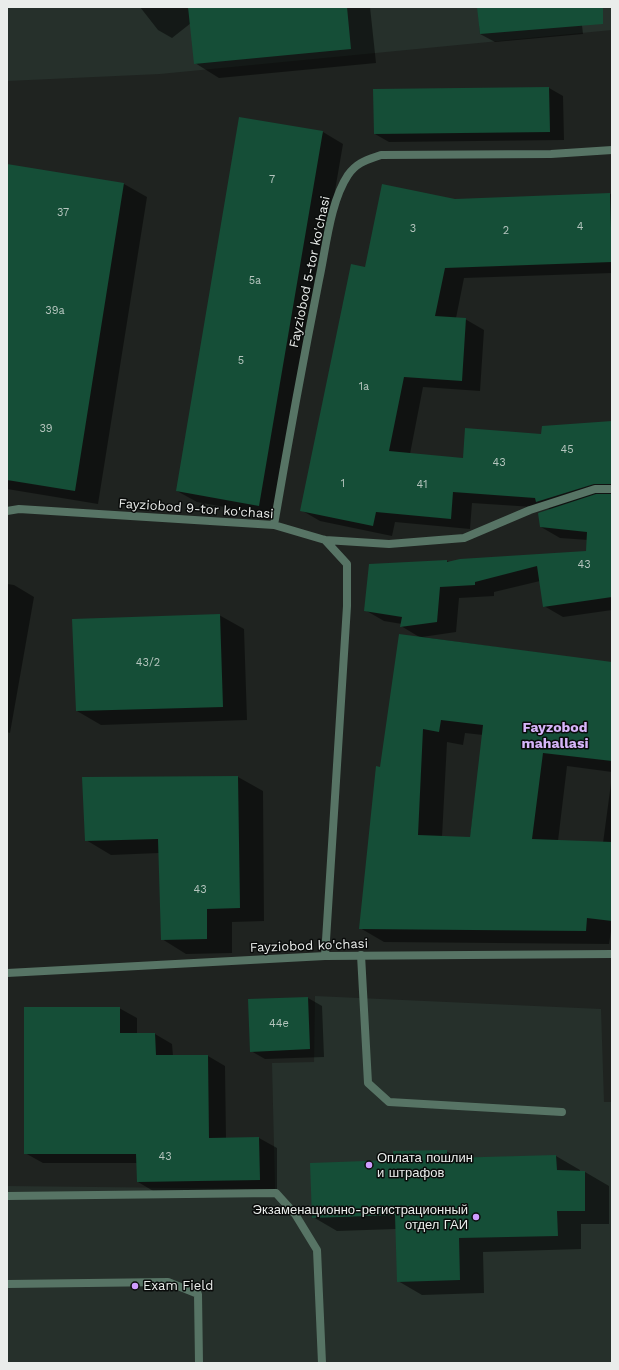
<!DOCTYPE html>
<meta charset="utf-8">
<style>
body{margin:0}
#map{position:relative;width:619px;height:1370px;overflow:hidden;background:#1f2320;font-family:"Work Sans",sans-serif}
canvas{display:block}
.frame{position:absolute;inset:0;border:8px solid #eaedeb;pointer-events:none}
</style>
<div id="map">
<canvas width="619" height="1370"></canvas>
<div class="frame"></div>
</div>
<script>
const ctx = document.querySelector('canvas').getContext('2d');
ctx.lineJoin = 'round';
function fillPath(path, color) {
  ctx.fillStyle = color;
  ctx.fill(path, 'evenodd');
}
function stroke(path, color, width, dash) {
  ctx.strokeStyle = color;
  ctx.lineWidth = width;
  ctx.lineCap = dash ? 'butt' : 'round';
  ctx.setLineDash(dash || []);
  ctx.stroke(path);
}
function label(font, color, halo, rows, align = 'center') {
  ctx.font = font + ' "Work Sans",sans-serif';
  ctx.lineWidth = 3;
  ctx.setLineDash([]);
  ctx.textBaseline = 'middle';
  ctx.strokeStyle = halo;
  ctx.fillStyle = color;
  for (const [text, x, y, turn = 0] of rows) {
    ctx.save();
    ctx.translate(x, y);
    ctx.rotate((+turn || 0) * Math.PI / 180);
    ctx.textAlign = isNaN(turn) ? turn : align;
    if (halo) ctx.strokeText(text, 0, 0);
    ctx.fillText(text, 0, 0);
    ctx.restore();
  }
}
fillPath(new Path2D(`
 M7 7H612V30L160 74 7 81Z
 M315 996 601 1009 604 1102H612V1363H7V1186L275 1189 272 1063 314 1062Z`), '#26302b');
fillPath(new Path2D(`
 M140 7H187L189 10V7H370L376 63 219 78 195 63 191 23 172 38 158 30Z
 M478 7H580L583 34 495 42 480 34Z
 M549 88 563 96 564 140 389 142 375 134Z
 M323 132 343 144 279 517 197 502 177 491Z
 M8 165 124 184 147 197 98 504 7 489Z
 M612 194V273L464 278 456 318 465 319 484 330 480 391 423 387 410 454 464 459 542 435 612 422V610L563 617 544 606 540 581 494 592V596L459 598 456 632 422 637 612 663V772L567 766 558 841 603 843 612 776V931H611L609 944 384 942 360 928 381 768 421 638 401 626 402 624 384 621 365 610 447 561 450 562 587 552 588 540 560 538 541 527 551 510 548 508 472 503 470 529 395 522 392 536 320 521 301 510 366 268 455 200ZM465 733 483 735 470 838 442 837 447 742 463 745Z
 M7 584 14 585 34 597 10 733 7 732Z
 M219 615 244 629 247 720 101 725 77 711Z
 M238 777 263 791 264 921 232 922V953L186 954 162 939 159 853 111 855 86 840Z
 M308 998 322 1006 324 1057 265 1059 251 1051Z
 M119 1008 137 1018V1034H155L172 1044 173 1056H208L225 1066 226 1139 259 1138 277 1148V1189L155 1192 138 1182 137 1163H43L25 1153Z
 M446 1151 459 1158 556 1156 580 1170V1172H585L609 1186V1224H581V1249L483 1252 484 1293 422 1295 398 1281 396 1229 337 1231 313 1217 394 1161Z`), '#0007');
fillPath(new Path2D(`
 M188 7H347L351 49 194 64Z
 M477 7H603V24L480 34Z
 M549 87 550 132 374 134 373 89Z
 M239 117 323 131 259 506 176 491Z
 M7 164 124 183 75 491 7 480Z
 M382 184 455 199 610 193 612 262 445 268 435 316 466 318 462 381 404 377 389 451 463 458 465 428 541 434 542 426 612 421V484H594L536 502 535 498 453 492 451 519 376 512 373 526 300 511 351 264 365 267Z
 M596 494H612V597L543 607 537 566 475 582V585L440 587 437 622 400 627 402 617 364 611 369 564 447 560V562L460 559 586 551 587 532 540 527 538 513Z
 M220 614 223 707 76 711 72 619Z
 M399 634 612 662V761L543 753 532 839 612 842V921L587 918 586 931 359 929 376 766 380 767ZM441 720 483 725 470 837 418 835 423 729 439 732Z
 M238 776 240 908 207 909V939L161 940 158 839 85 841 82 777Z
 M308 997 310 1049 250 1052 248 999Z
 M24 1007H120V1033H155L156 1055H208L209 1138 259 1137 260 1180 137 1182 136 1154H24Z
 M447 1150V1158L556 1155 557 1170 585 1171V1211H557L558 1236 459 1238 460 1280 397 1282 395 1215 312 1218 310 1163 393 1160V1151Z`), '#154e37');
stroke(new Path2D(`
 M361 955 368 1083 389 1102 562 1112
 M7 1196 276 1193 295 1214 317 1250 322 1363
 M7 1284 168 1282 198 1294 199 1363`), '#577465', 8);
stroke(new Path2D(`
 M7 511 19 509 274 525 325 540 389 544 464 538 530 510 595 489H612
 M274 525C288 443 303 361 319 280 326 248 330 202 348 175 357 162 367 160 381 155L551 154 612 150
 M325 956 347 606V564L325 540`), '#577465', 8);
stroke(new Path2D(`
 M7 973 325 956 612 954`), '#577465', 8);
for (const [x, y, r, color] of [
 [369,1165,4,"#cf9dff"],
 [476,1217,4,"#cf9dff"],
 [135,1286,4,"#cf9dff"]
]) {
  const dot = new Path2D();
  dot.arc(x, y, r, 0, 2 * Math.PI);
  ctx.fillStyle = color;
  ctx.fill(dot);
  stroke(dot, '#0a0c0b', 1.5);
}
label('11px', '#b5c5be', null, [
 ["7",272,180],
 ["37",63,213],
 ["4",580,227],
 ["3",413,229],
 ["2",506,231],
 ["5a",255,281],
 ["39a",55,311],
 ["5",241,361],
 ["1a",364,387],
 ["39",46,429],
 ["45",567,450],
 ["43",499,463],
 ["1",343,484],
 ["41",422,485],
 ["43",584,565],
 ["43/2",148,663],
 ["43",200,890],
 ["44e",279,1024],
 ["43",165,1157]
]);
label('13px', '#eaedeb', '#0a0c0b', [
 ["Fayziobod 5-tor ko'chasi",310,272,-78],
 ["Fayziobod 9-tor ko'chasi",196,509,4],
 ["Fayziobod ko'chasi",309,946,-2]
]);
label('13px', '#eaedeb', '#0a0c0b', [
 ["Оплата пошлин",377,1158],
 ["и штрафов",377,1173],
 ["Экзаменационно-регистрационный",468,1210,"right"],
 ["отдел ГАИ",468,1225,"right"],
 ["Exam Field",143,1286]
], 'left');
label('bold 14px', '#d6b5f9', '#0a0c0b', [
 ["Fayzobod",555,728],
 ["mahallasi",555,744]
]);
</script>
